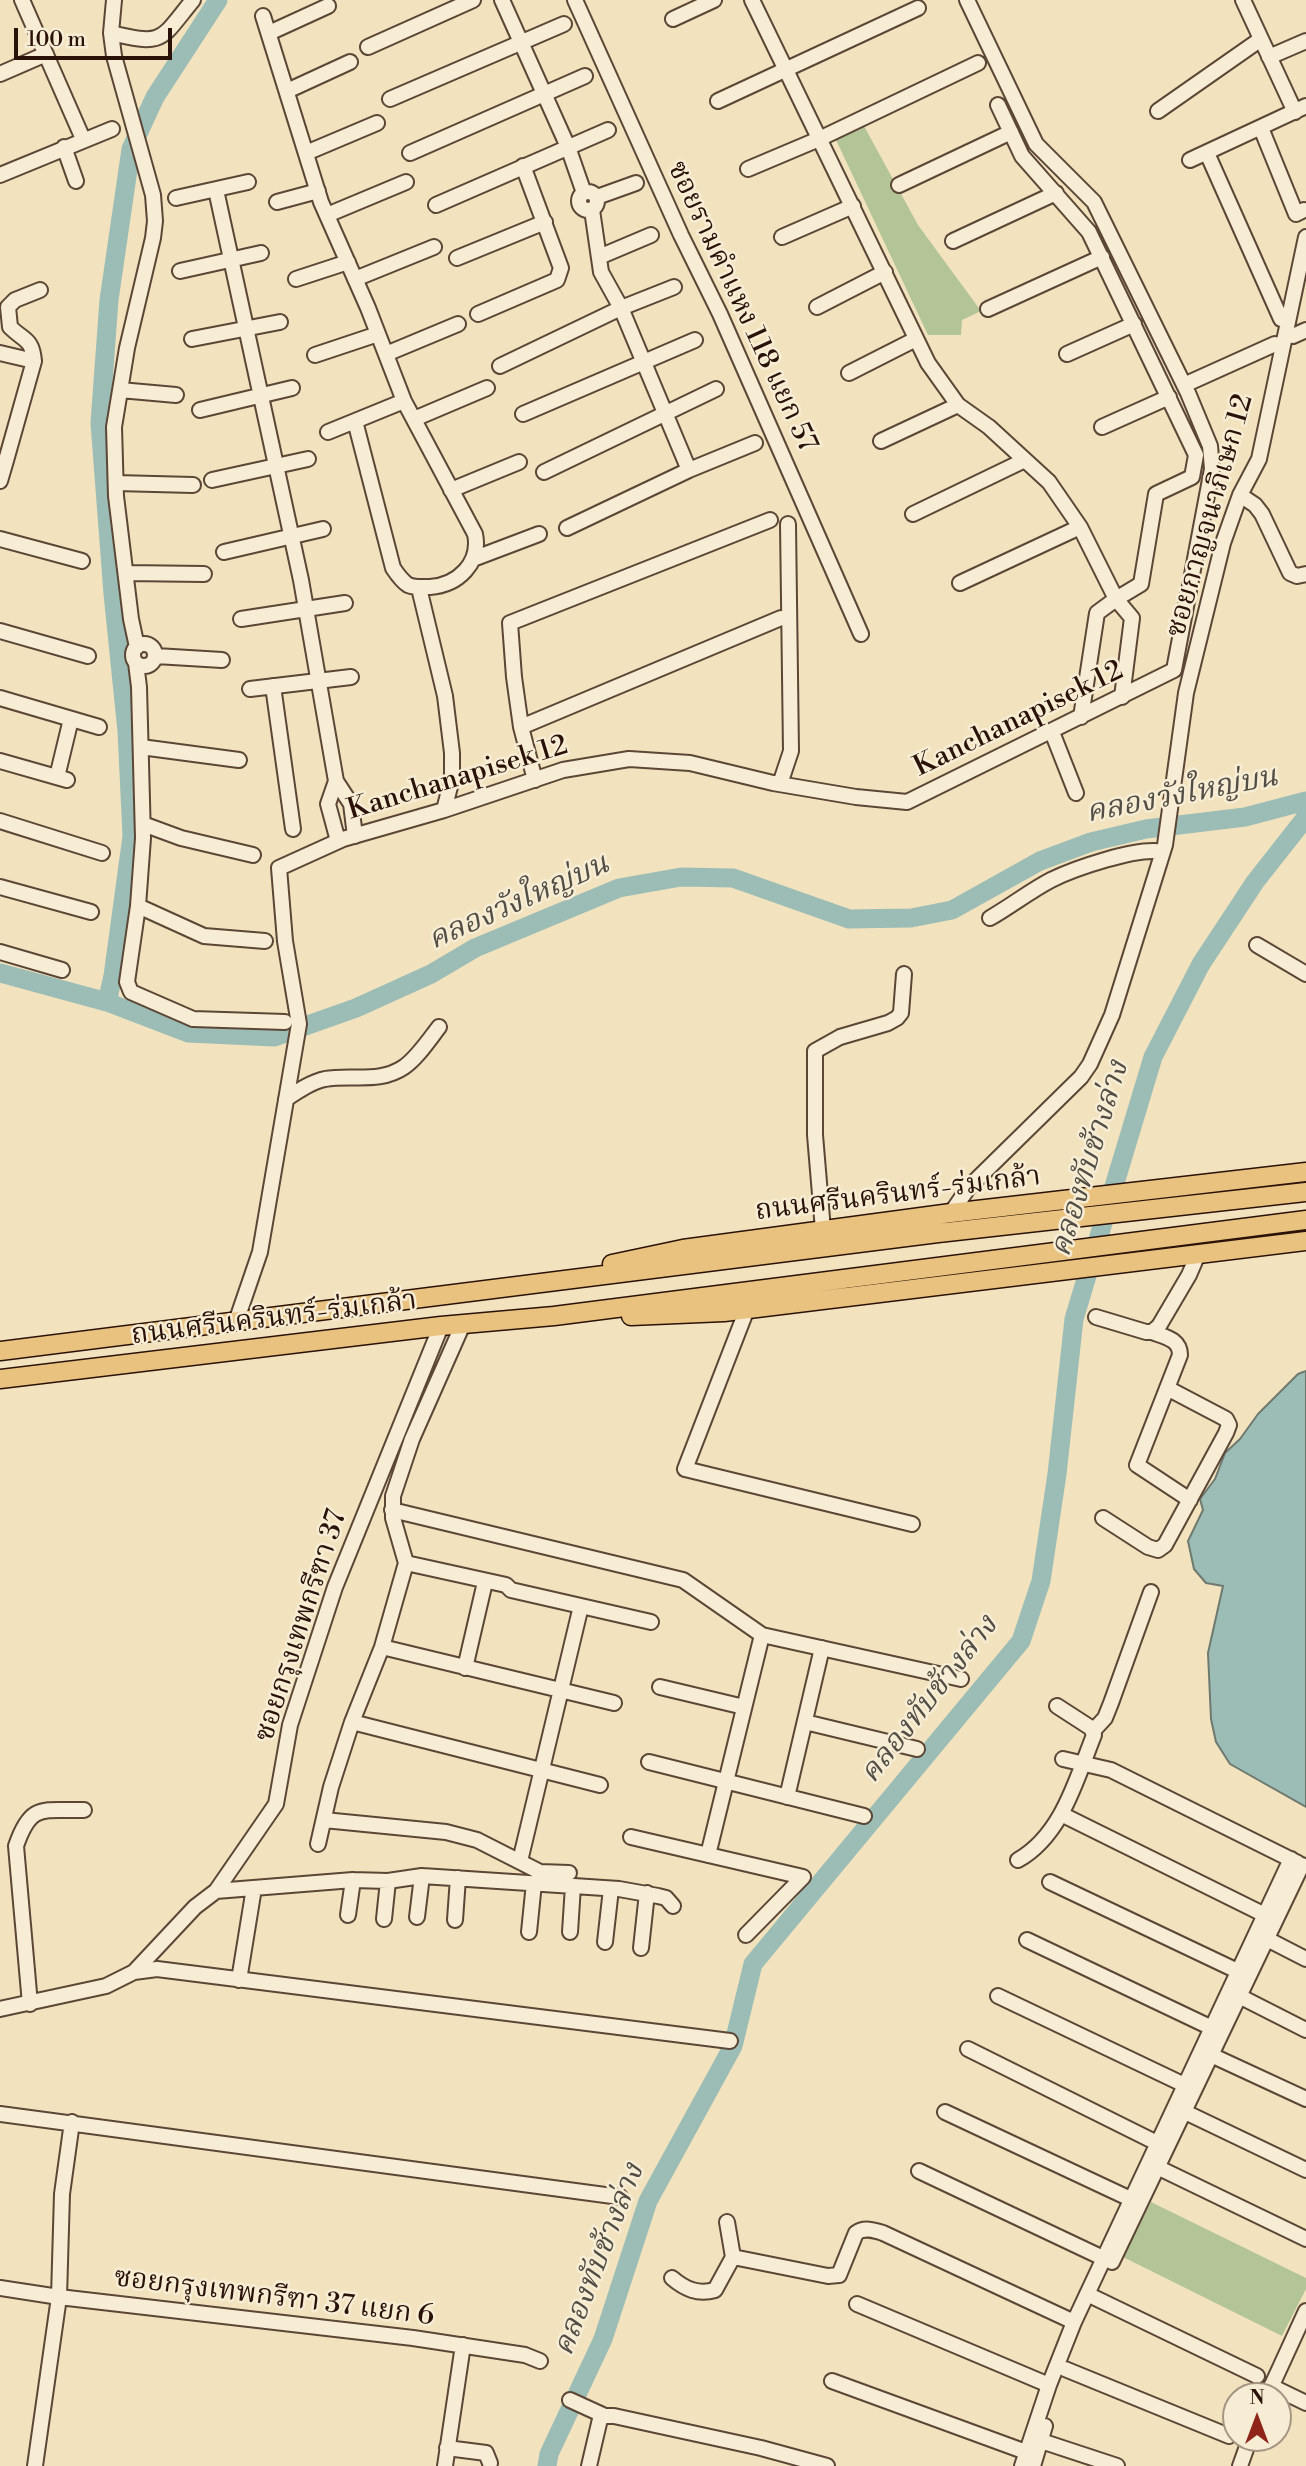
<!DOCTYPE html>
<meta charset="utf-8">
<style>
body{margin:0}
#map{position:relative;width:1306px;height:2466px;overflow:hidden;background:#f2e3be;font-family:"Libre Bodoni",serif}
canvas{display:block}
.north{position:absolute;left:1222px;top:2382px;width:70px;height:70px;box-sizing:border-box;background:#f7edd5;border:2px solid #a59583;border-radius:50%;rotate:0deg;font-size:19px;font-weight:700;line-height:28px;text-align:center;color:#2a1208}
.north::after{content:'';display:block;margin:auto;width:24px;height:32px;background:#8f2418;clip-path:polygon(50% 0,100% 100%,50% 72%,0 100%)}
.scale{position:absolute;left:14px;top:28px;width:158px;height:32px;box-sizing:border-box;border:4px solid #2a1208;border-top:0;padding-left:9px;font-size:21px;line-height:24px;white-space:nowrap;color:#2a1208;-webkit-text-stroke:5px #f7edd5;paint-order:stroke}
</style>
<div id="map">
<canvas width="1306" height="2466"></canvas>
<div class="north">N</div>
<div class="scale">100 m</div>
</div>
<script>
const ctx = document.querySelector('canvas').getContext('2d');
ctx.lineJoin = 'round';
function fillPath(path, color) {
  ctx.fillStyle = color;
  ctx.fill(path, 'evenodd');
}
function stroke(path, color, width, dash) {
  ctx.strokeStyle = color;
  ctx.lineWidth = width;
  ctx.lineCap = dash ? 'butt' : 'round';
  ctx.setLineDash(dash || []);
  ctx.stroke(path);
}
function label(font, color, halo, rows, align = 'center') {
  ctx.font = font + ' "Libre Bodoni","Noto Serif Thai",serif';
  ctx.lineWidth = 5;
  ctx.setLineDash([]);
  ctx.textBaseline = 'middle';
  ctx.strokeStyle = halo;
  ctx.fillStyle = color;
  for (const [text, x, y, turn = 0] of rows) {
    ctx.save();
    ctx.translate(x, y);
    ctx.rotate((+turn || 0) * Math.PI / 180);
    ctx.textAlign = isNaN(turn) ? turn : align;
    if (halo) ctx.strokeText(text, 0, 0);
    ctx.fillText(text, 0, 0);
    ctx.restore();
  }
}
fillPath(new Path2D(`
 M864 126 918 225 981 311 962 320 961 335H928L836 140Z
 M1151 2202 1306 2278V2289L1282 2336 1123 2257Z`), '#b3c597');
const water = new Path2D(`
 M1306 1371V1807L1230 1764 1216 1742 1211 1719 1208 1653 1223 1586 1206 1583 1194 1569 1188 1541 1203 1510 1200 1499 1215 1479 1225 1453 1240 1439 1258 1414 1298 1374Z`);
fillPath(water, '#9cbdb6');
stroke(water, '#6e7970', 2);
stroke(new Path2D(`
 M0 973 107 1002 188 1033 274 1037 356 1008 431 974 475 948 619 888 681 877 733 878 849 919 911 918 952 910 1040 861 1091 842 1146 829 1245 817 1306 801
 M107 1002 113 976 132 836 127 731 113 594 100 423 109 300 131 149 155 97 218 0
 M547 2466 549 2454 603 2339 648 2201 733 2046 753 1964 1021 1641 1041 1581 1057 1474 1074 1319 1153 1057 1201 964 1255 882 1306 817`), '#9cbdb6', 19);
const minor = new Path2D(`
 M22 0 83 139
 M114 0 111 33 114 56 153 195 155 221 153 238 127 348 114 427 116 496 131 619 137 647
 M502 0 568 147 584 193
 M575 0 681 235 720 314 861 634
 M752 0 928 363 958 405 989 427 1049 482 1080 527 1116 599 1141 584 1156 494 1192 477 1196 455 1089 232 1022 156 998 105
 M1243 0 1295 112
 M263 16 321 202 368 308 404 401 475 534C481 563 458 585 430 587 423 587 415 588 408 585 402 581 397 574 393 568L355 421
 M673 19 714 0
 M111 33C165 46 160 40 193 0
 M269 33 328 6
 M368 47 473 0
 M1269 57 1306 41
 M0 74 46 54
 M287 91 350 62
 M390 99 564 24
 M718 101 918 8
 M1158 111 1261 39
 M1261 128 1296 214 1304 210
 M64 147 76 181
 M306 153 377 123
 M410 153 585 76
 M1207 153 1281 319
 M1190 160 1306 106
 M748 169 819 139 978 63
 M0 175 112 129
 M899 185 1011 132
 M216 190 301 580 336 781 351 804 355 836
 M579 201a9 9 0 1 1 18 0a9 9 0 1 1-18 0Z
 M597 197 636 183
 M176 198 248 182
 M277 202 318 191
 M436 205 608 130
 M592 210 601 272 621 308 689 470
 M327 215 406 182
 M782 237 853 206
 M953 241 1056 193
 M599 257 651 235
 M457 258 545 222
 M180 271 261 253
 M296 279 348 262
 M355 279 434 247
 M817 307 885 272
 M988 309 1102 257
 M478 314 557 280 561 268 523 166
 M1293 336 1306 330
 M192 339 280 322
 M0 353 34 361
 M386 354 458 324
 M1067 354 1134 324
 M315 355 378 334
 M500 366 621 308 674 287
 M849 373 916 339
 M1184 385 1275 344
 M120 390 176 395
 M200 410 292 388
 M523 414 695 340
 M414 419 487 388
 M1102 427 1169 397
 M328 432 404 401
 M881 441 958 405
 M0 462 5 464 0 481
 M5 464 34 361C32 338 24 341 10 327L8 307 15 300 40 290
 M544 472 716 389
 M212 480 308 459
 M116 483 193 485
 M451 490 519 462
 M1240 495 1255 505 1262 514 1290 573 1297 576 1306 574
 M913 514 1025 460
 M567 528 689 470 755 443
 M0 539 82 561
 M224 552 323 529
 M473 559 539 534
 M126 573 204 574
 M960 583 1080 527
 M419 588 445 696 452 753V779L444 810
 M241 619 345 603
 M0 631 88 656
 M133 655a11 11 0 1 1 22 0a11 11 0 1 1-22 0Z
 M156 656 222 660
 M136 663 139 687 143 838 138 906 127 982 131 992 193 1019 285 1022
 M273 686 293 829
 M250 689 351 677
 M0 698 99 727
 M1081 717 1097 613 1116 599 1132 618 1122 697
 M521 727 781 618
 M1052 732 1076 793
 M141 747 239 760
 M0 761 67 780
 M57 777 71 719
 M535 780 521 727 514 677 510 623 770 520
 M336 781 328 804 338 841
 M780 784 791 751 788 524
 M0 821 102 853
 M143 824 181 838 253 855
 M0 887 91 912
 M138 906 204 936 265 941
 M990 918C1011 906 1030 891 1051 880 1073 869 1139 846 1162 852
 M1257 945 1306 974
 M0 952 62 970
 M286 1099C298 1091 311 1082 325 1079 352 1074 379 1084 404 1067 417 1058 429 1040 439 1027
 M951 1213 969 1187 1081 1077 1090 1064 1112 1015 1165 845 1186 693 1223 543 1240 495 1259 459 1306 237
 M823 1230 815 1135V1051L840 1037 888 1023 897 1018 901 1013 904 974
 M747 1309 685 1469 912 1524
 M1096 1317 1146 1332H1152L1159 1326 1189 1275 1198 1254
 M236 1322 260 1252 299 1024 285 941 279 868 343 839 444 810 563 770 629 759 690 763 773 783 856 797 907 802 1174 670 1212 469 1210 446 1188 393 1094 202 1036 144 967 0
 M463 1324 412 1439 393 1496V1518L406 1563 506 1585 511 1590 651 1622
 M1152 1332C1165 1337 1180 1339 1180 1355L1137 1465 1190 1500
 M392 1510 683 1580 762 1635 961 1679
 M1103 1518 1148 1547 1158 1550 1165 1545 1226 1433 1229 1425 1226 1419 1167 1388
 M382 1647 614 1703
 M465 1668 485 1582
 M660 1687 744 1707
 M352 1722 600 1785
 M805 1722 917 1749
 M1093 1731 1105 1718 1111 1703 1151 1592
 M1063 1759 1111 1770 1298 1863
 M649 1762 864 1816
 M787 1797 822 1648
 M1061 1814 1265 1915
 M324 1820 446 1832 477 1840 540 1872 569 1873
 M631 1837 803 1877 746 1935
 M318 1844 331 1787 352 1722 382 1647 406 1563
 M708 1855 762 1635
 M1018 1860C1062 1835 1076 1780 1094 1735L1091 1728 1057 1706
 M520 1861 581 1606
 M1050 1882 1248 1976
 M216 1891 353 1880 388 1881 422 1876 619 1889 658 1896 666 1898 673 1906
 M348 1915 353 1880
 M417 1917 422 1876
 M384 1919 388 1881
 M455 1920 458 1878
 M529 1932 534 1883
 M570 1932 573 1886
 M1267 1939 1306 1959
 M1027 1940 1212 2028
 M605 1942 611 1889
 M641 1948 647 1893
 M134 1972 157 1969 730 2041
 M239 1980 254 1888
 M998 1996 1193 2089
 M1239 1996 1306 2030
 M30 2004 16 1846C31 1802 43 1811 84 1810
 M0 2009 106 1986 134 1972 195 1907 216 1891 276 1804 290 1725 335 1587 441 1326
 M968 2049 1157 2143
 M1211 2055 1306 2099
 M945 2112 1139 2203
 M1185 2112 1306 2170
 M0 2114 620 2197
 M1157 2167 1306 2239
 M919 2171 1103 2258
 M727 2222 733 2257 828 2276 839 2275 856 2233C864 2227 874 2230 883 2233L1074 2322
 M1112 2262 1302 1865
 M672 2278C685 2289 698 2295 715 2290L733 2257
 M0 2288 59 2297 413 2338 525 2355 540 2361
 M1087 2294 1257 2376
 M857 2304 1049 2385
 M1065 2369 1229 2436
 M832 2381 1026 2452
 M1271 2386 1306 2403
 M1267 2396 1306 2311
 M570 2400 605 2416
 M1032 2438 1117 2466
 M447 2448 486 2453 490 2463
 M35 2466 59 2297 62 2194 72 2122
 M445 2466 463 2345
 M589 2466 600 2419 605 2416H614L761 2448 827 2466
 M1022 2466 1049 2385 1074 2322 1291 1859
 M1033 2466 1045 2426
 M1240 2466 1250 2438`);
const major = new Path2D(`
 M612 1264 683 1249 951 1213 1306 1172
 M631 1316 724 1312 1306 1241
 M0 1351 938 1233 1306 1192
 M0 1379 441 1326 554 1316 1306 1220`);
stroke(minor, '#5c4636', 18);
stroke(major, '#2a1208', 21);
stroke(minor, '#f7edd5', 14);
stroke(major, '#e9c27f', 18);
label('28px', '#2a1208', '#f7edd5', [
 ["ซอยรามคำแหง 118 แยก 57",741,307,65],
 ["ซอยกาญจนาภิเษก 12",1211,516,-74],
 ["Kanchanapisek 12",1019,720,-26],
 ["Kanchanapisek 12",458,779,-17],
 ["ถนนศรีนครินทร์-ร่มเกล้า",898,1195,-7],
 ["ถนนศรีนครินทร์-ร่มเกล้า",274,1319,-7],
 ["ซอยกรุงเทพกรีฑา 37",302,1626,-72],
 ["ซอยกรุงเทพกรีฑา 37 แยก 6",274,2298,7]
]);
label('italic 30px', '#524e45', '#f7edd5', [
 ["คลองวังใหญ่บน",1182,796,-11],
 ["คลองวังใหญ่บน",519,903,-24],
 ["คลองทับช้างล่าง",1091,1159,-73],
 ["คลองทับช้างล่าง",930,1700,-52],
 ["คลองทับช้างล่าง",600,2260,-69]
]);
</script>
